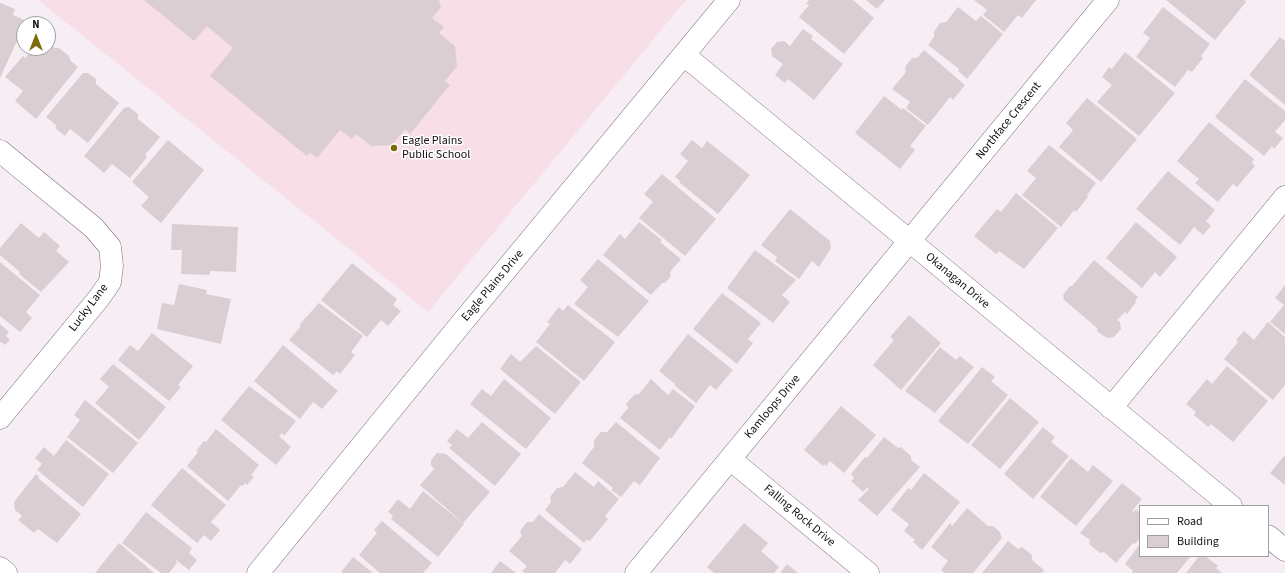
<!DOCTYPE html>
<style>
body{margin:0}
#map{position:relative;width:1285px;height:573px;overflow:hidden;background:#f6edf5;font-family:"Source Sans 3",sans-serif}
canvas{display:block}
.legend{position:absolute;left:1139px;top:505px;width:130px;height:52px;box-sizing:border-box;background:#fff;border:1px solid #a09fa0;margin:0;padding:5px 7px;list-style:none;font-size:12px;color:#120f12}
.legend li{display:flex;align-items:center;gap:8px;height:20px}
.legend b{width:20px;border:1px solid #a09fa0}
.north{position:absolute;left:16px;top:16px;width:40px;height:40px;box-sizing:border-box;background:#fff;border:1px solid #a09fa0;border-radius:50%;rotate:0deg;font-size:11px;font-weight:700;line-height:16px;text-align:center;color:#120f12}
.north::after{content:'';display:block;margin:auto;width:14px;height:18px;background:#7b6c07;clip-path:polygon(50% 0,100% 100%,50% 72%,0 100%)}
</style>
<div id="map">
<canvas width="1285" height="573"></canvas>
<ul class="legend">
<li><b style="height:5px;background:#fff"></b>Road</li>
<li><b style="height:11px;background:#dbced2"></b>Building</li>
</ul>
<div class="north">N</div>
</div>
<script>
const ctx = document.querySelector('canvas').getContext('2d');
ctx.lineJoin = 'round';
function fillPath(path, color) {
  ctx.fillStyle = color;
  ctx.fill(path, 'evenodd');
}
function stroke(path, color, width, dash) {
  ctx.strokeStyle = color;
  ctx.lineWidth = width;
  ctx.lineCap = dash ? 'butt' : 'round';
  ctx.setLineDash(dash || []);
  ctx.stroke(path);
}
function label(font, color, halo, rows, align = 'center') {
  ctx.font = font + ' "Source Sans 3",sans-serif';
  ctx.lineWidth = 3;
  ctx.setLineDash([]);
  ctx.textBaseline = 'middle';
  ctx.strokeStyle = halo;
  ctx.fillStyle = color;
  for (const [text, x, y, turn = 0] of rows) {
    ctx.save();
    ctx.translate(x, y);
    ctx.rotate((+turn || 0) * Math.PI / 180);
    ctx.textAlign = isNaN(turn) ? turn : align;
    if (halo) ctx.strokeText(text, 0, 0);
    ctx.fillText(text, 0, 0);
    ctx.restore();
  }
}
fillPath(new Path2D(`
 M38 0H686L428 312Z`), '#f8dee7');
fillPath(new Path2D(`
 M144 0H439L441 7 432 18 444 27 439 33 455 46 457 66 445 81 450 85 410 134 405 129 392 145 371 146 356 134 352 139 340 130 317 158 310 153 307 156 210 76 233 48 207 26 194 41Z
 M809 0H853L874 18 844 54 799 17 809 5 806 4Z
 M866 0H885L877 9Z
 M974 0H1036L1022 18 1018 15 1004 32 983 15 987 10Z
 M1166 0H1244L1246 2 1215 40Z
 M0 3 15 9 13 15 26 21 0 78Z
 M958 7 976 21 981 16 1003 34 967 79 958 71 959 69 928 45 934 37V32L940 23 946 22Z
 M1163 7 1210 44 1201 56 1203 58 1192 72 1188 70 1175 87 1136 57 1150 38 1143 33Z
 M803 29 813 36 811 39 843 64 814 100 788 79 785 83 775 75 783 64 772 56 771 49 777 42 784 41 790 46Z
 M1280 37 1285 41V105L1249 75Z
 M48 42 55 48H59L69 56 70 60 78 67 36 119 15 101 23 91 5 77 23 56 25 58 34 48H48Z
 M924 50 965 85 953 100 950 97 928 125 906 108 910 102 892 89 906 72 905 67 912 58H917Z
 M1125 52 1175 93 1139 136 1097 102 1112 85 1102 77 1109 67 1112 69Z
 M83 73H88L96 79V84L119 103 88 143 70 129 65 136 55 128 57 126 46 117Z
 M1245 79 1285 111V120L1275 132 1283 138 1274 149 1272 146 1264 156 1215 117Z
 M884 96 902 110 903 108 926 126 910 146 915 150 900 169 855 133Z
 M1087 98 1137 139 1101 182 1059 147 1073 130 1066 123Z
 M129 107 138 114V119L160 137 145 155 147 157 130 178 112 164 104 173 84 156 124 108Z
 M1209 122 1254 159 1252 163 1255 166 1237 187 1233 184 1218 202 1195 183 1199 179 1177 161Z
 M168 140 204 170 161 223 141 206 149 197 132 182Z
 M692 140 702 148 707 141 750 175 718 214 679 182 680 181 675 177 688 161 680 154Z
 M1049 145 1096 183 1087 195 1088 197 1076 212 1074 210 1061 227 1022 195 1036 178 1027 171Z
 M1168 171 1215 210 1206 221 1211 226 1203 235 1194 227 1180 245 1136 209Z
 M662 174 716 219 685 256 639 218 653 202 644 194Z
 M1016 193 1058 228 1024 269 999 251 996 254 974 236 997 209 1001 212Z
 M790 209 830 241 831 248 819 267 812 261 799 279 775 261 777 257 761 245Z
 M639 222 662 240 660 242 681 259 670 272 671 276 665 283H662L651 295 603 255 620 234 625 239Z
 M1136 222 1177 257 1160 277 1155 272 1142 288 1106 258Z
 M21 223 39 238 44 232 60 246 56 251 69 262 41 292 19 274 20 272 0 255V248Z
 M172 224 238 227 236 272 210 271V275L181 274 182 250H171Z
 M755 250 796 280 782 295 790 302 773 323 727 288Z
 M598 259 649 301 618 337 574 304 588 287 580 280Z
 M1094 260 1138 297 1135 301 1136 302 1127 314 1125 312 1117 320 1120 322 1121 329 1114 337 1107 338 1098 332 1097 328 1063 299 1064 297 1063 295 1070 286H1072Z
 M0 262 40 295 26 312 32 318 20 332 0 316Z
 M352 263 397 299 393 305 401 311 388 326 381 320 367 337 321 300Z
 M179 284 207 290 206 294 231 299 221 344 157 329 162 303 174 305Z
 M1285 285V334L1270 322 1284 305 1275 298Z
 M722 293 761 323 748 339 753 343 737 364 693 329Z
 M319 303 363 336 351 352 355 355 340 374 337 371 333 375 289 340 301 326 299 325Z
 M568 305 615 342 584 381 536 342 550 324 547 322 559 307 563 311Z
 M909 315 941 343 901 390 873 365 894 340 890 337Z
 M1268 322 1285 337V385L1273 400 1224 359 1238 342 1236 340 1244 331 1254 340Z
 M0 324 9 332 6 336 10 340 5 345 1 342 0 344Z
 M152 333 193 366 178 385 181 387 169 401 118 360 130 345 138 351Z
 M688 334 733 370 716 390 710 385 696 403 674 385 675 384 659 371Z
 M283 345 338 391 322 409 313 402 300 419 254 381Z
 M536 346 581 382 555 414 500 369 511 354 520 362Z
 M940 347 956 360 960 356 974 367 935 413 905 391Z
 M113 364 166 407 139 440 95 403 109 387 100 379Z
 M1227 366 1268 401 1233 442 1211 424 1208 427 1194 415 1196 412 1186 404 1207 379 1212 384Z
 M982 367 995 377 991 381 1008 395 968 444 938 421Z
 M504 379 551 418 526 449 470 404 482 389 491 396Z
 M651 379 668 395 673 389 695 406 671 439 670 437 660 450 620 418 628 408 626 404 634 395 639 394Z
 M249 386 296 421 284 436 282 433 279 436 291 447 276 465 221 420Z
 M1010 398 1039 422 1000 469 971 445Z
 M85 400 138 443 113 473 67 437 80 420 74 415Z
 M841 406 876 435 844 473 830 461 826 466 824 464 823 466 804 450Z
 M482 422 521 454 495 486 449 448 452 445 447 441 457 429 468 438Z
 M616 422 660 458 640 485 634 481 621 497 611 490 613 488 582 463 594 447V440L601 432H607Z
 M1043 427 1055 437 1051 442 1069 456 1033 499 1004 474Z
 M216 429 259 465 251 475 254 477 247 485 245 483 243 486 241 485 228 501 187 466 198 452 196 451 204 441 206 442Z
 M884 437 898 448 901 447 911 456V460L920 467 877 516 858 500 869 489 867 488 863 492 851 481 854 478 851 474 865 457 867 458Z
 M66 440 109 474 83 507 37 470 42 464 35 458 44 447 54 456Z
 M437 453 446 454 490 492 463 523 420 485 434 469 431 465V460Z
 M1285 455V485L1270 473Z
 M1071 458 1088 472 1093 465 1113 481 1076 526 1040 497Z
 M182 468 226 505 211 522 220 530 211 541 204 535 197 543 151 505Z
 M575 472 594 487 598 481 619 499 605 516 608 519 590 541 586 540 584 543 545 510 551 502 550 497 557 488 563 487Z
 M924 473 960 502 922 550 913 542 915 540 904 531 909 524 891 510 908 488 911 490Z
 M36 474 39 477 38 478 81 514 57 543 38 529 34 533 18 520 22 516 15 510 14 502Z
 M1122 483 1142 499 1132 511 1134 512 1136 509 1140 513V538L1135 544 1133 543 1116 563 1104 552 1100 553 1089 544 1090 540 1080 533Z
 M423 491 464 524 438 557 391 519 393 516 388 512 398 499 410 509Z
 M967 508 988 526H993L1000 532 1002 538 973 573H945L941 570 948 561 931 547 950 523 952 526Z
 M146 512 192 548 189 553 197 560 189 570 176 560V561L177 563 169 573H161L122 543Z
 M539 514 582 549 570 564 565 560 555 573H525L522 571 527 566 509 551 522 536 520 531 527 522H533Z
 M382 521 432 563 423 573H380L359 555 377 533 374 530Z
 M744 523 768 543 761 551 779 567 774 573H714L707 567Z
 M1008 541 1018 549 1022 547 1032 555V560L1044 570 1042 573H982Z
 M119 543 154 573H95Z
 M1140 544V556H1191L1177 573H1132L1133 571 1125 564Z
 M1199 556H1205L1218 566 1216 568 1222 573H1186Z
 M353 557 373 573H343L341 572Z
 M500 561 516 573H491Z
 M787 564 798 573H780Z`), '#dbced2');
const minor = new Path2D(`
 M684 55 1231 506
 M0 151 94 228 110 247 112 266 110 282 99 298 0 418
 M1111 408 1285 197
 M730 459 868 573
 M1268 536 1285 550
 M0 568 6 573
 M258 573 456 330 729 0
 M636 573 1108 0`);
stroke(minor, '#776f76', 23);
stroke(minor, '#fff', 22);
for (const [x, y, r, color] of [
 [394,148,4,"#7b6c07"]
]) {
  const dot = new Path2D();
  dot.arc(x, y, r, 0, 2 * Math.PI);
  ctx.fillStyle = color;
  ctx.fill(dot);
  stroke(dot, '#fff', 1.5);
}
label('12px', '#120f12', '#fff', [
 ["Northface Crescent",1009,121,-51],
 ["Okanagan Drive",957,281,40],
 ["Eagle Plains Drive",493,286,-50],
 ["Lucky Lane",89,308,-53],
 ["Kamloops Drive",773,407,-50],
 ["Falling Rock Drive",799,516,40]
]);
label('12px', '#120f12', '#fff', [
 ["Eagle Plains",402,141],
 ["Public School",402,155]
], 'left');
</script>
